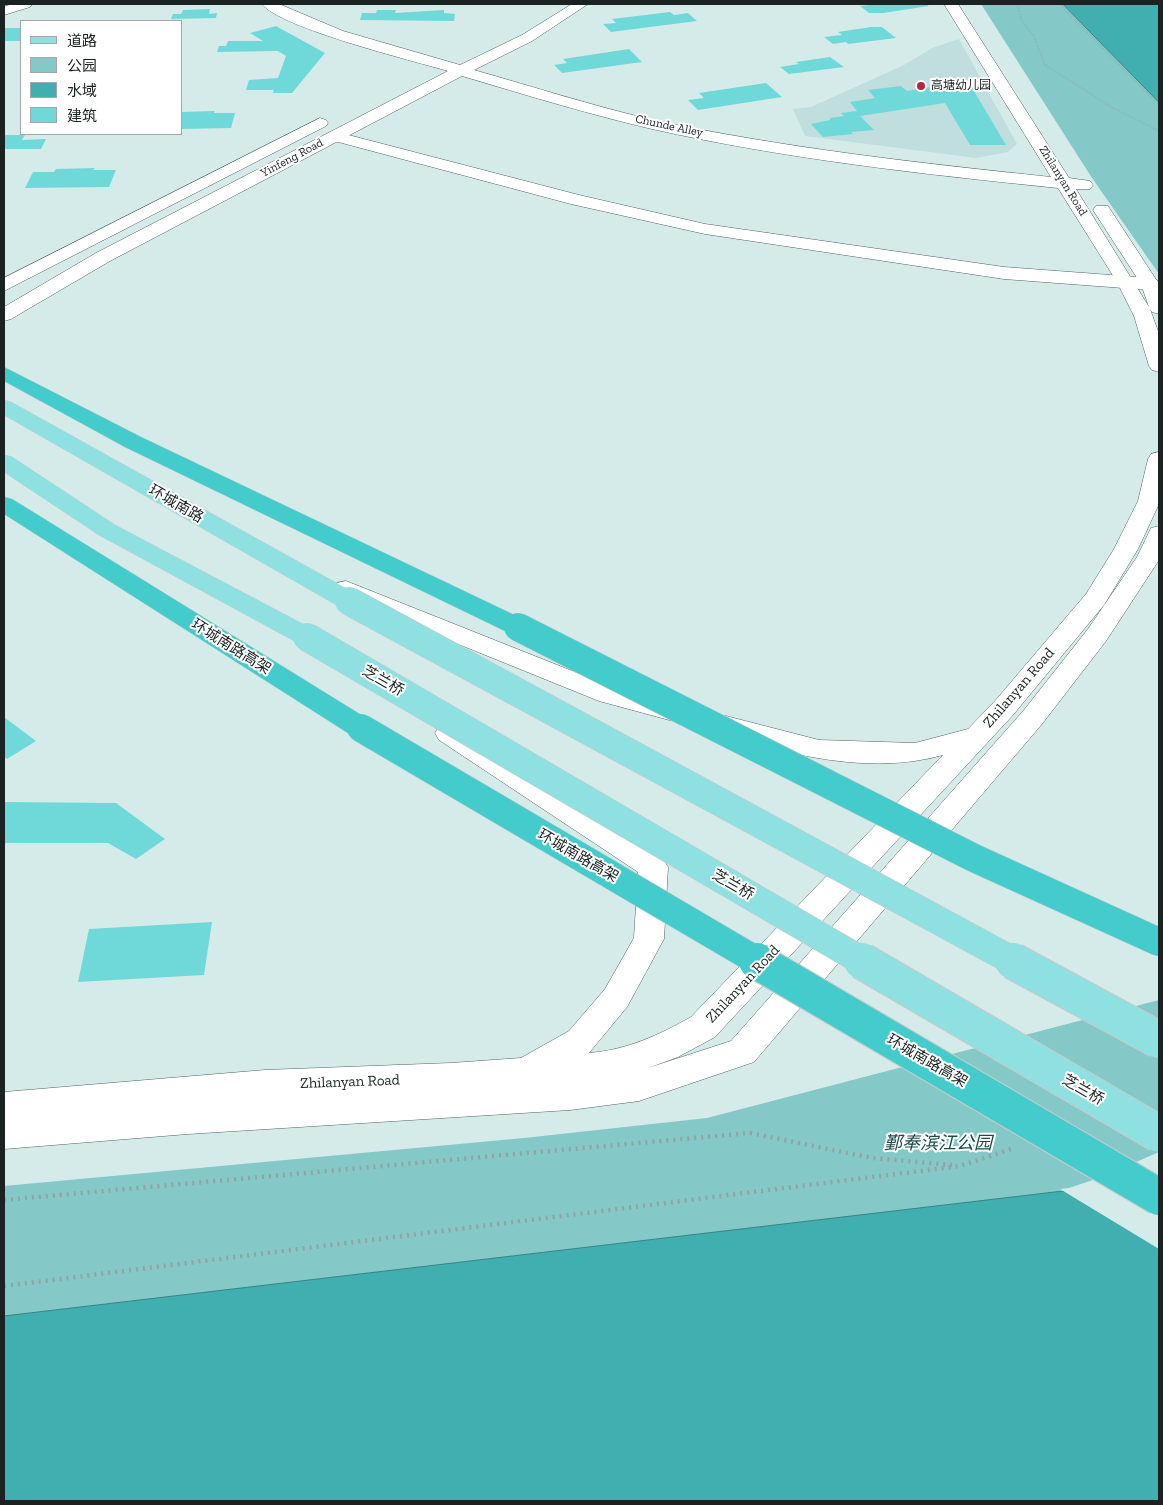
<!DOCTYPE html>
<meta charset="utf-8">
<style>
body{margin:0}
#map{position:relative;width:1163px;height:1505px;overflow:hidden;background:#d5ebea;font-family:"Zilla Slab","Noto Sans SC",serif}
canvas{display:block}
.frame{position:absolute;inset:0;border:5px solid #1a2222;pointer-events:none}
.legend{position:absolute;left:20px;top:20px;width:162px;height:115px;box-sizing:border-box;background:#fff;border:1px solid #a3a7a7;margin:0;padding:6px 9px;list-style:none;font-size:15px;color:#1a2222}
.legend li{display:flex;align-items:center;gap:10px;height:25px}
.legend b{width:25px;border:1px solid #a3a7a7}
</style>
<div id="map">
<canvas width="1163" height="1505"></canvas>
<div class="frame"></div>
<ul class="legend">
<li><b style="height:6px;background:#8fe0e1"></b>道路</li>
<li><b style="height:14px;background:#84c8c8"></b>公园</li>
<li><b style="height:14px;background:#41afb0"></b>水域</li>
<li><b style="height:14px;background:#6fd9d9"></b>建筑</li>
</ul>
</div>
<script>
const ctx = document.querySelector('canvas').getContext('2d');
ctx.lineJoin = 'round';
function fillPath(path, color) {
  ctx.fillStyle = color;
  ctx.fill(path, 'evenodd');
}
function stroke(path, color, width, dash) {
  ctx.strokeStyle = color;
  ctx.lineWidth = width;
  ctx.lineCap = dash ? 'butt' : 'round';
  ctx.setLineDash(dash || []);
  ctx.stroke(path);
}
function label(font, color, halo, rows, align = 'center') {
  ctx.font = font + ' "Zilla Slab","Noto Sans SC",serif';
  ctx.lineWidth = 4;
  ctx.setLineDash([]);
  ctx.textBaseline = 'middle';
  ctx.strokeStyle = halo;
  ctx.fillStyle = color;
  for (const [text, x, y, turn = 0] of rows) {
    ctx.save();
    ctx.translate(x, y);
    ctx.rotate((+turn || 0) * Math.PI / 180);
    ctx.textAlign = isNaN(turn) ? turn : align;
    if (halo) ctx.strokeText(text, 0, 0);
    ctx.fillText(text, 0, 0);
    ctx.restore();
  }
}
fillPath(new Path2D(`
 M959 39 1017 144 1008 152 976 158 805 136 793 109 811 107 904 65 932 48Z`), '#c0dedd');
fillPath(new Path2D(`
 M981 4H1067L1159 96V274L1092 178Z
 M1159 1000V1158L955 1226 4 1327V1186L524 1138 707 1118Z`), '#84c8c8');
const water = new Path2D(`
 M1063 4H1159V102Z
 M1159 1155V1501H4V1316L1080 1189Z`);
fillPath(water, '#41afb0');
stroke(water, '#358585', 1);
fillPath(new Path2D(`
 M1159 1152V1249L1060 1189 1079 1187Z`), '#d5ebea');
fillPath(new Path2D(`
 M877 4H925L929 6 883 13H869L860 6Z
 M210 9 209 14 217 13 216 18 171 19 173 14H181L183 10Z
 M377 10H396L395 13 444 10V13L455 14 454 21 360 20 362 13H376Z
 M670 12 674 15 688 13 697 21 611 32 603 24 616 23 612 19Z
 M276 26 325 53 292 93H273L274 90H246L249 80 278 78 286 56 278 51 217 52 219 46H226L228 41H263L250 33Z
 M871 27H882L896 38 848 44 846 42 833 44 824 37 842 35 838 32Z
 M4 28H21V41H4Z
 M629 49 642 62 562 73 554 65 567 63 563 59Z
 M830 57 844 67 789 74 780 67 799 64 796 62Z
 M766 83 782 97 698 110 688 100 704 98 699 93Z
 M901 86 907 91 938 86H971L1006 145H970L945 103 860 116 874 130 851 132 853 134 823 137 811 124 830 120V118L844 116 841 113 857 111 850 102 875 98 868 90Z
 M215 111 214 113H235L231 128 181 129V112Z
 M5 135H25L22 140 46 139 41 149H4Z
 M95 168 93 170H116L109 187 25 188 33 172H54L56 169Z
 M4 717 36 741 7 759 4 757Z
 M4 802 116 803 165 839 136 859 108 843H4Z
 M212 922 204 975 78 982 89 929Z`), '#6fd9d9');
const street = new Path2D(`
 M12 4H32L30 7 4 15V7Z
 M333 131 579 195 705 224 1004 267 1150 278 1157 280 1159 284 1157 288 1150 290 1004 279 705 234 571 204 327 139 325 136Z`);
const secondary = new Path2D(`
 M262 4H279L343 31 460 65 522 35 572 4H588L532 41 474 70C534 87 593 106 653 120 784 148 918 163 1051 177L944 4H958L1069 178 1090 181 1093 185 1090 189H1076L1149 307 1141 284 1093 210 1096 206H1108L1159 284V314L1152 312 1150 309 1159 334V372L1152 370 1149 366 1134 316 1117 282 1058 188C922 174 786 159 652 129 588 114 526 95 462 76L110 261 11 319 4 321V307L96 253 448 71C414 61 280 28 262 4Z
 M320 118 326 120 328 123 326 126 4 291V278Z
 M1159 452V504L1138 549 1104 605 1013 715 715 1037 678 1057 648 1068 731 1041 1024 710 1088 629 1137 557 1151 528 1159 526V560L1106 641 1042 724 754 1062 639 1101 570 1110 188 1134 4 1149V1092L265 1070 451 1063 521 1058 569 1031 605 989 634 938 638 872 439 740 435 733 439 726 449 723 459 726 663 859 668 867 664 939 627 1007 589 1053C627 1050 659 1035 691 1017L943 755C869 776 788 754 716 733L712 726 716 719 726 716 819 740 915 743 968 729 995 701 1086 594 1114 549 1138 501 1148 459 1151 454Z
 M346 581 615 688 682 705 686 712 682 719 673 721 599 701 337 595 334 589 337 583Z`);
const primary = new Path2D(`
 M4 400 11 402 358 595 361 601 358 607 349 609 340 607 4 415Z
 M4 455 12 457 115 525 316 631 320 637 316 643 307 645 298 643 99 535 4 472Z`);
const highway = new Path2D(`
 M4 367 141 437 527 621 531 627 527 633 518 635 509 633 125 447 4 381Z
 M4 497 12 499 371 721 375 728 371 735 361 738 351 735 4 514Z`);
stroke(street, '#506362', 1);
stroke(secondary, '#506362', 1);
stroke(primary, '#c8caca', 1);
stroke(highway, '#c8caca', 1);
stroke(new Path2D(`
 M1017 4 1021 19 1034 37 1045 65 1113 108 1159 131
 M1059 4 1159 105`), '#92a3a2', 2, [0.5, 2]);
stroke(new Path2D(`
 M4 1200 750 1133 872 1158 952 1165
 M4 1286 960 1166 1014 1148`), '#92a3a2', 4.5, [2, 5]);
fillPath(street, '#fff');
fillPath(secondary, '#fff');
fillPath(primary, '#8fe0e1');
fillPath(highway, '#44cccd');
const primaryBridgeFar1 = new Path2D(`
 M349 601 1015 962
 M307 637 864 962`);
const primaryBridge = new Path2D(`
 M862 961 1159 1134
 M1013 961 1159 1040`);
const highwayBridgeFar1 = new Path2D(`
 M518 627 974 858 1159 942
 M361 728 759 962`);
const highwayBridge = new Path2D(`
 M757 961 1159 1197`);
stroke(primaryBridgeFar1, '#c8caca', 29, []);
stroke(primaryBridge, '#c8caca', 38, []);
stroke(highwayBridgeFar1, '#c8caca', 29, []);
stroke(highwayBridge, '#c8caca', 38, []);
stroke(primaryBridgeFar1, '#8fe0e1', 28);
stroke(primaryBridge, '#8fe0e1', 36);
stroke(highwayBridgeFar1, '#44cccd', 28);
stroke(highwayBridge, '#44cccd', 36);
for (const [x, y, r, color] of [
 [921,86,5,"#b62442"]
]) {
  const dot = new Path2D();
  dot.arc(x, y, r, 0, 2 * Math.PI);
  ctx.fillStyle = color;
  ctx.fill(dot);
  stroke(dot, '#fff', 2);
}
label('12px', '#1a2222', '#fff', [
 ["高塘幼儿园",931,86]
], 'left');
label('12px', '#1a2222', '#fff', [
 ["Chunde Alley",669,126,12],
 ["Yinfeng Road",292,158,-28],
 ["Zhilanyan Road",1063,181,58]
]);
label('15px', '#1a2222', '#fff', [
 ["环城南路",176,504,30],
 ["环城南路高架",231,647,32],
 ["芝兰桥",383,681,30],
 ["Zhilanyan Road",1019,688,-49],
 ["环城南路高架",578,856,30],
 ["芝兰桥",733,885,30],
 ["Zhilanyan Road",743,984,-47],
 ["环城南路高架",927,1061,30],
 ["Zhilanyan Road",350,1082,-2],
 ["芝兰桥",1083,1090,30]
]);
label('italic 18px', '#1b4b4c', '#fff', [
 ["鄞奉滨江公园",938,1144]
]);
</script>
